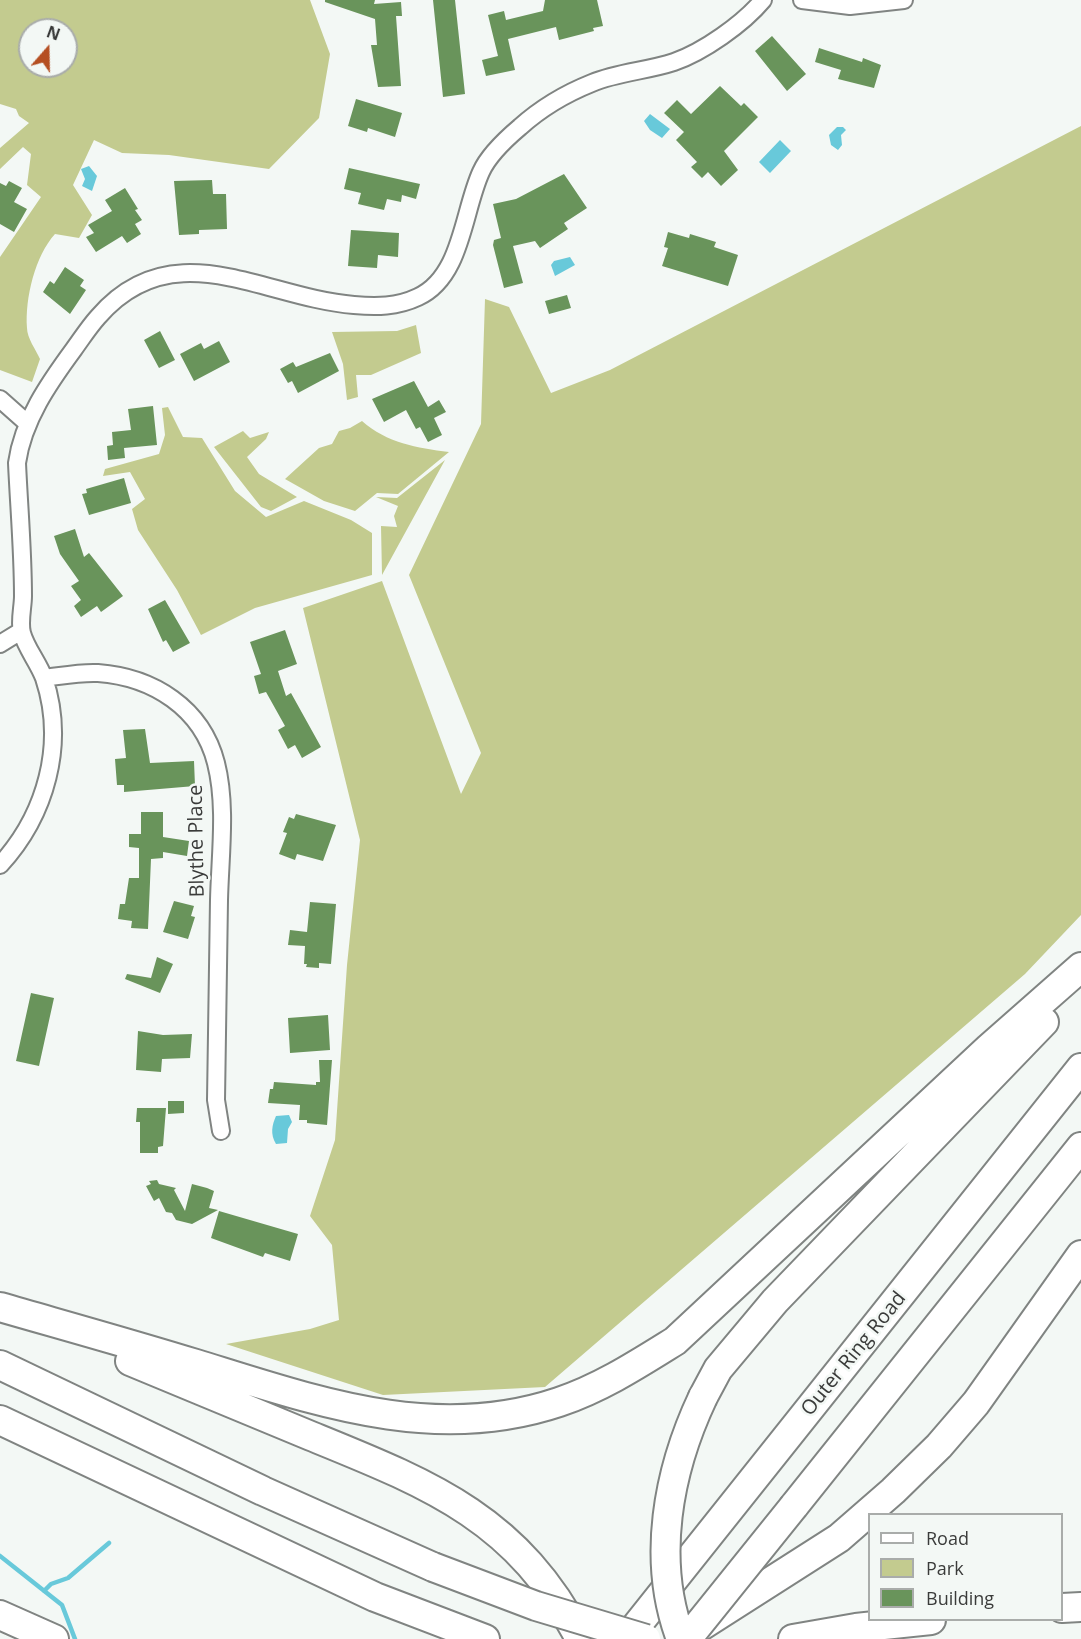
<!DOCTYPE html>
<style>
body{margin:0}
#map{position:relative;width:1081px;height:1639px;overflow:hidden;background:#f3f8f5;font-family:"Open Sans",sans-serif}
canvas{display:block}
.legend{position:absolute;left:868px;top:1513px;width:195px;height:108px;box-sizing:border-box;background:#f3f8f5;border:2px solid #a9acaa;margin:0;padding:8px 10px;list-style:none;font-size:18px;color:#3a3b3a}
.legend li{display:flex;align-items:center;gap:12px;height:30px}
.legend b{width:30px;border:2px solid #a9acaa}
.north{position:absolute;left:18px;top:18px;width:60px;height:60px;box-sizing:border-box;background:#f3f8f5;border:2px solid #a9acaa;border-radius:50%;rotate:20deg;font-size:16px;font-weight:700;line-height:24px;text-align:center;color:#3a3b3a}
.north::after{content:'';display:block;margin:auto;width:21px;height:27px;background:#b54f22;clip-path:polygon(50% 0,100% 100%,50% 72%,0 100%)}
</style>
<div id="map">
<canvas width="1081" height="1639"></canvas>
<ul class="legend">
<li><b style="height:8px;background:#fff"></b>Road</li>
<li><b style="height:16px;background:#c3cb8f"></b>Park</li>
<li><b style="height:16px;background:#69945b"></b>Building</li>
</ul>
<div class="north">N</div>
</div>
<script>
const ctx = document.querySelector('canvas').getContext('2d');
ctx.lineJoin = 'round';
function fillPath(path, color) {
  ctx.fillStyle = color;
  ctx.fill(path, 'evenodd');
}
function stroke(path, color, width, dash) {
  ctx.strokeStyle = color;
  ctx.lineWidth = width;
  ctx.lineCap = dash ? 'butt' : 'round';
  ctx.setLineDash(dash || []);
  ctx.stroke(path);
}
function label(font, color, halo, rows, align = 'center') {
  ctx.font = font + ' "Open Sans",sans-serif';
  ctx.lineWidth = 5;
  ctx.setLineDash([]);
  ctx.textBaseline = 'middle';
  ctx.strokeStyle = halo;
  ctx.fillStyle = color;
  for (const [text, x, y, turn = 0] of rows) {
    ctx.save();
    ctx.translate(x, y);
    ctx.rotate((+turn || 0) * Math.PI / 180);
    ctx.textAlign = isNaN(turn) ? turn : align;
    if (halo) ctx.strokeText(text, 0, 0);
    ctx.fillText(text, 0, 0);
    ctx.restore();
  }
}
fillPath(new Path2D(`
 M0 0H310L330 54 319 118 269 169 169 155 122 153 94 140 73 185 92 215 79 238 55 234C35 256 25 298 27 328 27 338 36 350 40 359L32 382 0 370V257L41 197 27 185 31 154 23 147 0 169V148L29 123 19 116 16 109 0 104ZM30 30H66V66H30Z
 M1081 126V915L1025 974 545 1387 383 1395 226 1344 310 1329 339 1320 332 1245 310 1216 335 1140 347 965 360 840 303 608 382 581 461 794 481 753 409 575 481 424 485 299 509 307 551 393 610 370Z
 M416 325 421 353 371 375H356L358 397 347 400 343 364 332 332 397 331Z
 M168 407 183 437 202 438 235 491 266 517 304 501 351 520 372 533V575L255 608 201 635 177 590 138 530 132 509 145 499 130 472 103 476 105 469 159 454 165 435 162 408Z
 M362 421C387 443 417 448 449 452L398 494 377 493 355 511 324 501 285 479 319 448 332 444 339 431 350 428Z
 M243 431 250 438 269 432 266 439 247 457 259 474 297 497 271 511 261 507 214 447Z
 M445 460 382 575 381 526 397 527 394 516 398 506 376 497 397 498Z`), '#c3cb8f');
fillPath(new Path2D(`
 M650 114 670 129 662 138 650 130 644 121Z
 M837 127H843L846 130 841 135 842 145 838 150 831 145 829 135Z
 M780 140 791 151 770 173 759 162Z
 M89 166 97 176 92 191 82 186 85 179 81 169Z
 M570 257 575 265 555 276 551 265 554 261Z
 M289 1115 292 1122 288 1129 287 1143 276 1144C270 1134 272 1125 276 1116Z`), '#68c9da');
stroke(new Path2D(`
 M0 1556 62 1605 75 1639
 M44 1591 51 1584 68 1578 109 1543`), '#68c9da', 4.5);
fillPath(new Path2D(`
 M325 0H375L374 4 401 2 402 16H396L401 86 378 87 371 45H377L375 19 325 2Z
 M433 0H455L465 94 443 97Z
 M545 0H597L603 26 593 28 594 31 559 40 556 27 508 39 515 70 486 76 482 60 498 56 488 15 504 11 506 20 543 11Z
 M772 36 806 74 787 91 755 51Z
 M819 48 862 62 863 58 881 65 874 88 838 79 841 70 815 62Z
 M720 86 741 106 744 103 758 117 724 151 738 170 721 186 708 172 702 178 691 167 697 162 676 140 684 132 664 113 677 100 691 114Z
 M356 99 402 113 395 137 368 128 367 132 348 126Z
 M349 168 420 184 416 199 402 195 401 202 387 199 384 210 358 204 361 193 344 189Z
 M564 174 587 208 564 223 568 229 540 248 535 241 513 246 523 283 504 288 493 245 494 240 501 238 493 204 516 199Z
 M212 180 213 194H226L227 229 199 230V234L179 235 174 181Z
 M9 181 22 188 14 202 27 209 14 232 0 224V183L6 186Z
 M125 188 138 209 135 210 142 220 135 224 141 234 127 243 122 236 96 252 86 237 94 233 88 225 112 211 105 200Z
 M351 230 399 233 398 257 378 255 377 268 348 266Z
 M668 232 689 238 690 234 716 242 714 247 738 255 728 286 662 266 668 248 664 247Z
 M65 267 84 280 80 286 86 290 70 314 43 292 50 281 54 284Z
 M567 295 571 308 549 314 545 301Z
 M160 331 175 360 159 368 144 340Z
 M219 341 230 362 194 381 180 354 201 343 204 349Z
 M330 353 339 371 298 393 292 381 288 383 280 369 293 362 296 367Z
 M414 381 428 407 439 400 446 412 434 418 442 435 428 442 420 427 416 429 406 410 384 422 372 399Z
 M153 406 157 445 124 448 125 458 108 460 107 446 113 445 112 432 131 430 128 409Z
 M124 478 131 503 89 515 82 494 87 493 86 489Z
 M75 529 84 557 89 553 123 596 101 612 97 606 81 617 74 606 81 600 71 586 79 581 60 554 54 536Z
 M165 600 190 643 173 652 166 640 163 642 148 609Z
 M285 630 297 664 278 671 286 696 291 693 321 747 302 758 295 745 288 749 278 730 285 726 266 692 259 694 254 676 261 674 250 642Z
 M145 729 150 763 194 761 195 786 124 792V785H117L115 759 126 758 123 730Z
 M141 812H163V837L189 841 187 856 163 852V858L151 859 148 929 131 928 132 921 118 919 120 904H125L129 878H139V848L129 847V834H141Z
 M296 814 336 825 323 861 297 854 295 860 279 854 287 833 283 832 289 817 294 819Z
 M174 901 194 906 191 916 195 917 188 939 163 932Z
 M310 902 336 904 331 964 319 963V968L306 967 307 964H304L305 946 288 945 290 930 307 932Z
 M157 957 173 964 160 993 125 979 127 974 151 978Z
 M31 993 54 998 39 1066 16 1061Z
 M328 1015 330 1050 290 1053 288 1018Z
 M138 1031 163 1035 192 1034 190 1058 162 1059 161 1072 136 1070Z
 M319 1060H332L327 1125 307 1123V1120H299L300 1105 268 1103 270 1089H273L274 1082 316 1085V1082H320Z
 M168 1101H184V1113L168 1114Z
 M137 1108H166L163 1146 158 1147V1153H140V1122H136Z
 M157 1180 159 1184 176 1188 174 1190 185 1211 192 1184 207 1188 214 1191 209 1208 218 1210 192 1224 176 1220 172 1213 166 1212 159 1198 154 1201 146 1186 151 1184 149 1181Z
 M219 1211 298 1234 290 1261 265 1253 263 1257 211 1238Z`), '#69945b');
const street = new Path2D(`
 M802 0 850 6 904 0
 M0 399 27 423
 M0 644 21 631
 M44 678C61 676 80 672 98 673 153 677 202 708 216 763 227 806 220 856 219 900 218 967 217 1033 216 1100L221 1131
 M0 865C46 815 66 744 44 678 38 662 26 648 22 633 19 622 23 607 23 596 23 552 19 507 17 463 23 420 49 383 74 349 82 338 89 327 98 317 173 230 264 298 354 305 376 307 397 307 418 297 462 277 463 211 481 172 488 156 507 138 520 127 540 109 567 93 592 83 618 72 647 71 674 62 703 52 743 24 763 0`);
const highway = new Path2D(`
 M0 1307C66 1326 131 1344 196 1364 316 1401 434 1444 559 1402 601 1388 638 1364 675 1341L989 1048 1081 967
 M130 1361C190 1386 251 1411 311 1436 429 1484 518 1518 580 1639
 M0 1365 263 1491 433 1567
 M703 1397 718 1369 775 1301 1044 1022
 M0 1420 375 1597 485 1639
 M794 1506 1081 1147
 M1062 1608 1081 1607
 M0 1615 54 1639
 M698 1628 839 1538 893 1491 939 1446 976 1403 1081 1255
 M626 1639 1081 1068
 M793 1639 856 1628 931 1620`);
stroke(street, '#808482', 20);
stroke(highway, '#808482', 32);
stroke(street, '#fff', 16);
stroke(highway, '#fff', 28);
const highwayBridge = new Path2D(`
 M433 1567 536 1606 646 1639
 M681 1639C651 1560 668 1471 703 1397
 M687 1639 794 1506`);
stroke(highwayBridge, '#808482', 32, []);
stroke(highwayBridge, '#fff', 28);
label('20px', '#3a3b3a', '#f3f8f5', [
 ["Blythe Place",197,841,-91],
 ["Outer Ring Road",854,1354,-51]
]);
</script>
